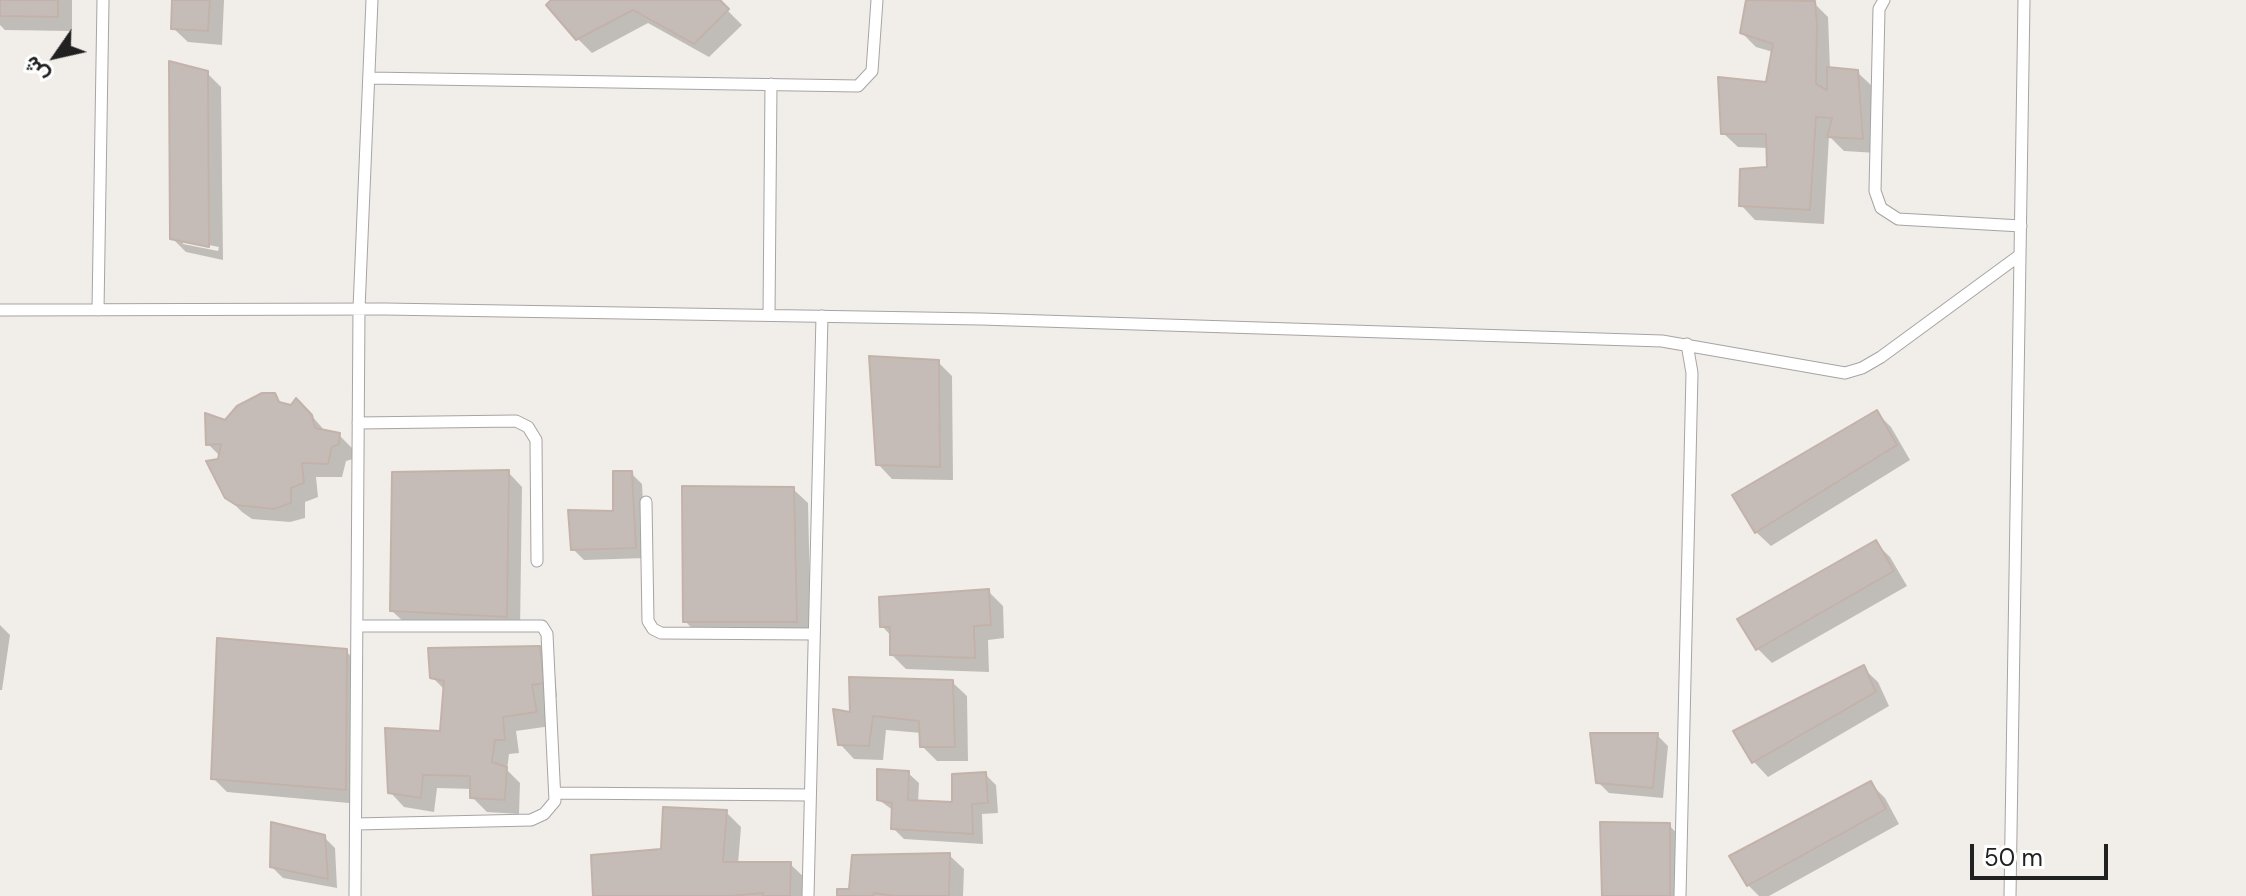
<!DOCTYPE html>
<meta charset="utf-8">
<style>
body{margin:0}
#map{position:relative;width:2246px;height:896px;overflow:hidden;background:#f1ede8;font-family:"DM Sans",Vazirmatn,sans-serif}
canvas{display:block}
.north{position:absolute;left:16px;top:16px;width:80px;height:80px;-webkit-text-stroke:6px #fff;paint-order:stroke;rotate:236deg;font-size:22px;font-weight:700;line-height:32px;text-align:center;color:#212121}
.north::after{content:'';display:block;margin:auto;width:28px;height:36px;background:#212121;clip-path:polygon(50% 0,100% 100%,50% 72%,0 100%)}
.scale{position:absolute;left:1970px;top:844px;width:138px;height:36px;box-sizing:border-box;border:4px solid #212121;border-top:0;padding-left:10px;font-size:24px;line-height:28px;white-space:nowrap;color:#212121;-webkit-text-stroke:6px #fff;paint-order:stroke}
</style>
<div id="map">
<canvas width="2246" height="896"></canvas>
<div class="north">ش</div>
<div class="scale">50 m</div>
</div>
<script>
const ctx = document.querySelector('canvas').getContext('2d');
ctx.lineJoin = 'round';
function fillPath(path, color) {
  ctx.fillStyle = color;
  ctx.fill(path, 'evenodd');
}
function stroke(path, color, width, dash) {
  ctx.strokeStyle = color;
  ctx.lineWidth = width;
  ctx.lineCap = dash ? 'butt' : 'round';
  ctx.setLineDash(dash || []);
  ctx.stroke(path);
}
fillPath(new Path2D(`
 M0 0H72V31L5 30 0 25Z
 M174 0H224L222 45 188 42 173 28Z
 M553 0H717L742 25 709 57 648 23 592 53 578 39Z
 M1814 3 1828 17 1830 70 1857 72 1872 86 1877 153 1844 151 1829 136 1824 224 1755 220 1741 205 1769 169V148L1738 147 1723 133 1767 84 1773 52 1756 47 1742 33Z
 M207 73 221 87 223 260 186 252 172 238ZM183 240 219 247 218 251 183 244Z
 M938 362 952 376 953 480 892 479 878 464Z
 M274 395 284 406 311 415 325 431 339 435 354 450 353 459 346 461 342 477H316L318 497 305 502V518L290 522 252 519 242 512 226 496 221 457 208 444 225 423Z
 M1876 412 1891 427 1910 460 1771 546 1756 532Z
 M508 472 522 487 520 630 407 625 392 611Z
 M631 473 642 484 646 558 584 560 573 549 615 513Z
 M793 489 808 503 811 636H699L685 621Z
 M1876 543 1890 557 1907 586 1772 663 1758 649Z
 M988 591 1003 606 1004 638 988 640 989 672 906 669 892 655V637L882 626Z
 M0 625 10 635 2 690H0Z
 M540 648 554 663 557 697 546 699 551 726 516 731 519 753 509 754 507 770 520 783 519 814 487 812 472 797V789L437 788 434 812 404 807 390 792 442 734 446 691 432 677Z
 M346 651 360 666V804L227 792 213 778Z
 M1863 668 1878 682 1889 706 1768 777 1754 762 1735 732Z
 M952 682 967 696 968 761H937L922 746V733L886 730 883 760 854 759 840 744 852 715Z
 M1657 735 1668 746 1663 798 1609 793 1598 782Z
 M908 773 919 783 918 803 954 804 985 774 996 785 998 813 982 814 983 844 904 839 893 828 894 811 879 800Z
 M1870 783 1885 798 1899 824 1769 896H1759L1748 885Z
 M726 812 741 827 738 864H790L805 878 804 896H595Z
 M1669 825 1683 840V896H1604Z
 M323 836 335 848 337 888 283 878 272 867Z
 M949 855 964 869 963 896H839Z`), '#0003');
const building = new Path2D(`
 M0 0H58V17L0 16Z
 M172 0H210L208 31 171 29Z
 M551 0H720L729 9 694 44 633 10 576 40 546 5Z
 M1746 0 1815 1 1817 24 1816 84 1827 90V67L1858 70 1863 139 1827 137 1832 118 1816 117 1810 210 1739 206 1740 169 1767 167 1766 134H1721L1718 77 1766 82 1773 44 1740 33Z
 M169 61 208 71 209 247 170 239Z
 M869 356 939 360 940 467 876 465Z
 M262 393H275L279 402 291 405 296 398 312 415 315 428 340 433 339 444 332 447 328 464 302 463 304 483 291 488V503L274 509 236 505 225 498 206 461 218 459 221 444 206 445 205 413 225 420 237 406Z
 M1877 410 1897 445 1755 533 1732 495Z
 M509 470 507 617 390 611 392 472Z
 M613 471H632L636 548 571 550 568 510 613 511Z
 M682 486 794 487 797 622H683Z
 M1876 540 1894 571 1756 650 1737 619Z
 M989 589 991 625 974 626 975 658 890 655V627H880L879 597Z
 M217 638 347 649 346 790 211 779Z
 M540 646 544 683 532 685 537 712 503 717 505 740H495L492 762 507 767 505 800 470 798V776L423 775 421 798 388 793 385 728 440 731 444 681 430 678 428 648Z
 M1864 665 1876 692 1752 763 1733 731Z
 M849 677 953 680 955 747H920L919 721 873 716 869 746 838 745 833 709 850 712Z
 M1590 733H1658L1653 788 1596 783Z
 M877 769 909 771 908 800 952 802V774L986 772 988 803 972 804 973 834 891 829 892 803 877 800Z
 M1871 781 1886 809 1747 886 1729 856Z
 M663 807 727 810 723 862H791L790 896H762L763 893 730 896H593L591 855 661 849Z
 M271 822 325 835 328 879 270 867Z
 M1600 822 1670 823V896H1602Z
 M950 853 949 896H894L874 893 873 896H837V889H849L852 855Z`);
fillPath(building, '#c6bcb7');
stroke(building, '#c3b2aa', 2);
const lane = new Path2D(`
 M1884 0 1879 9 1875 191 1881 208 1898 219 2021 226
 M369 78 858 86 872 71 877 0
 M0 310 385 309 981 319 1662 341 1845 373 1862 368 1881 357 2020 255
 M98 310 103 0
 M769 315 771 84
 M358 423 516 421 528 427 536 440 537 561
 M646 502 648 621 653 629 661 633 814 634
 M555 793 810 795
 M356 824 531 820 544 814 555 801 547 634 542 626H357
 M355 896 359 309 372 0
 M808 896 822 316
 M1680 896 1692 373 1687 344
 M2010 896 2024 0`);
stroke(lane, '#a5a5a5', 13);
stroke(lane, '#fff', 11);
</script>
